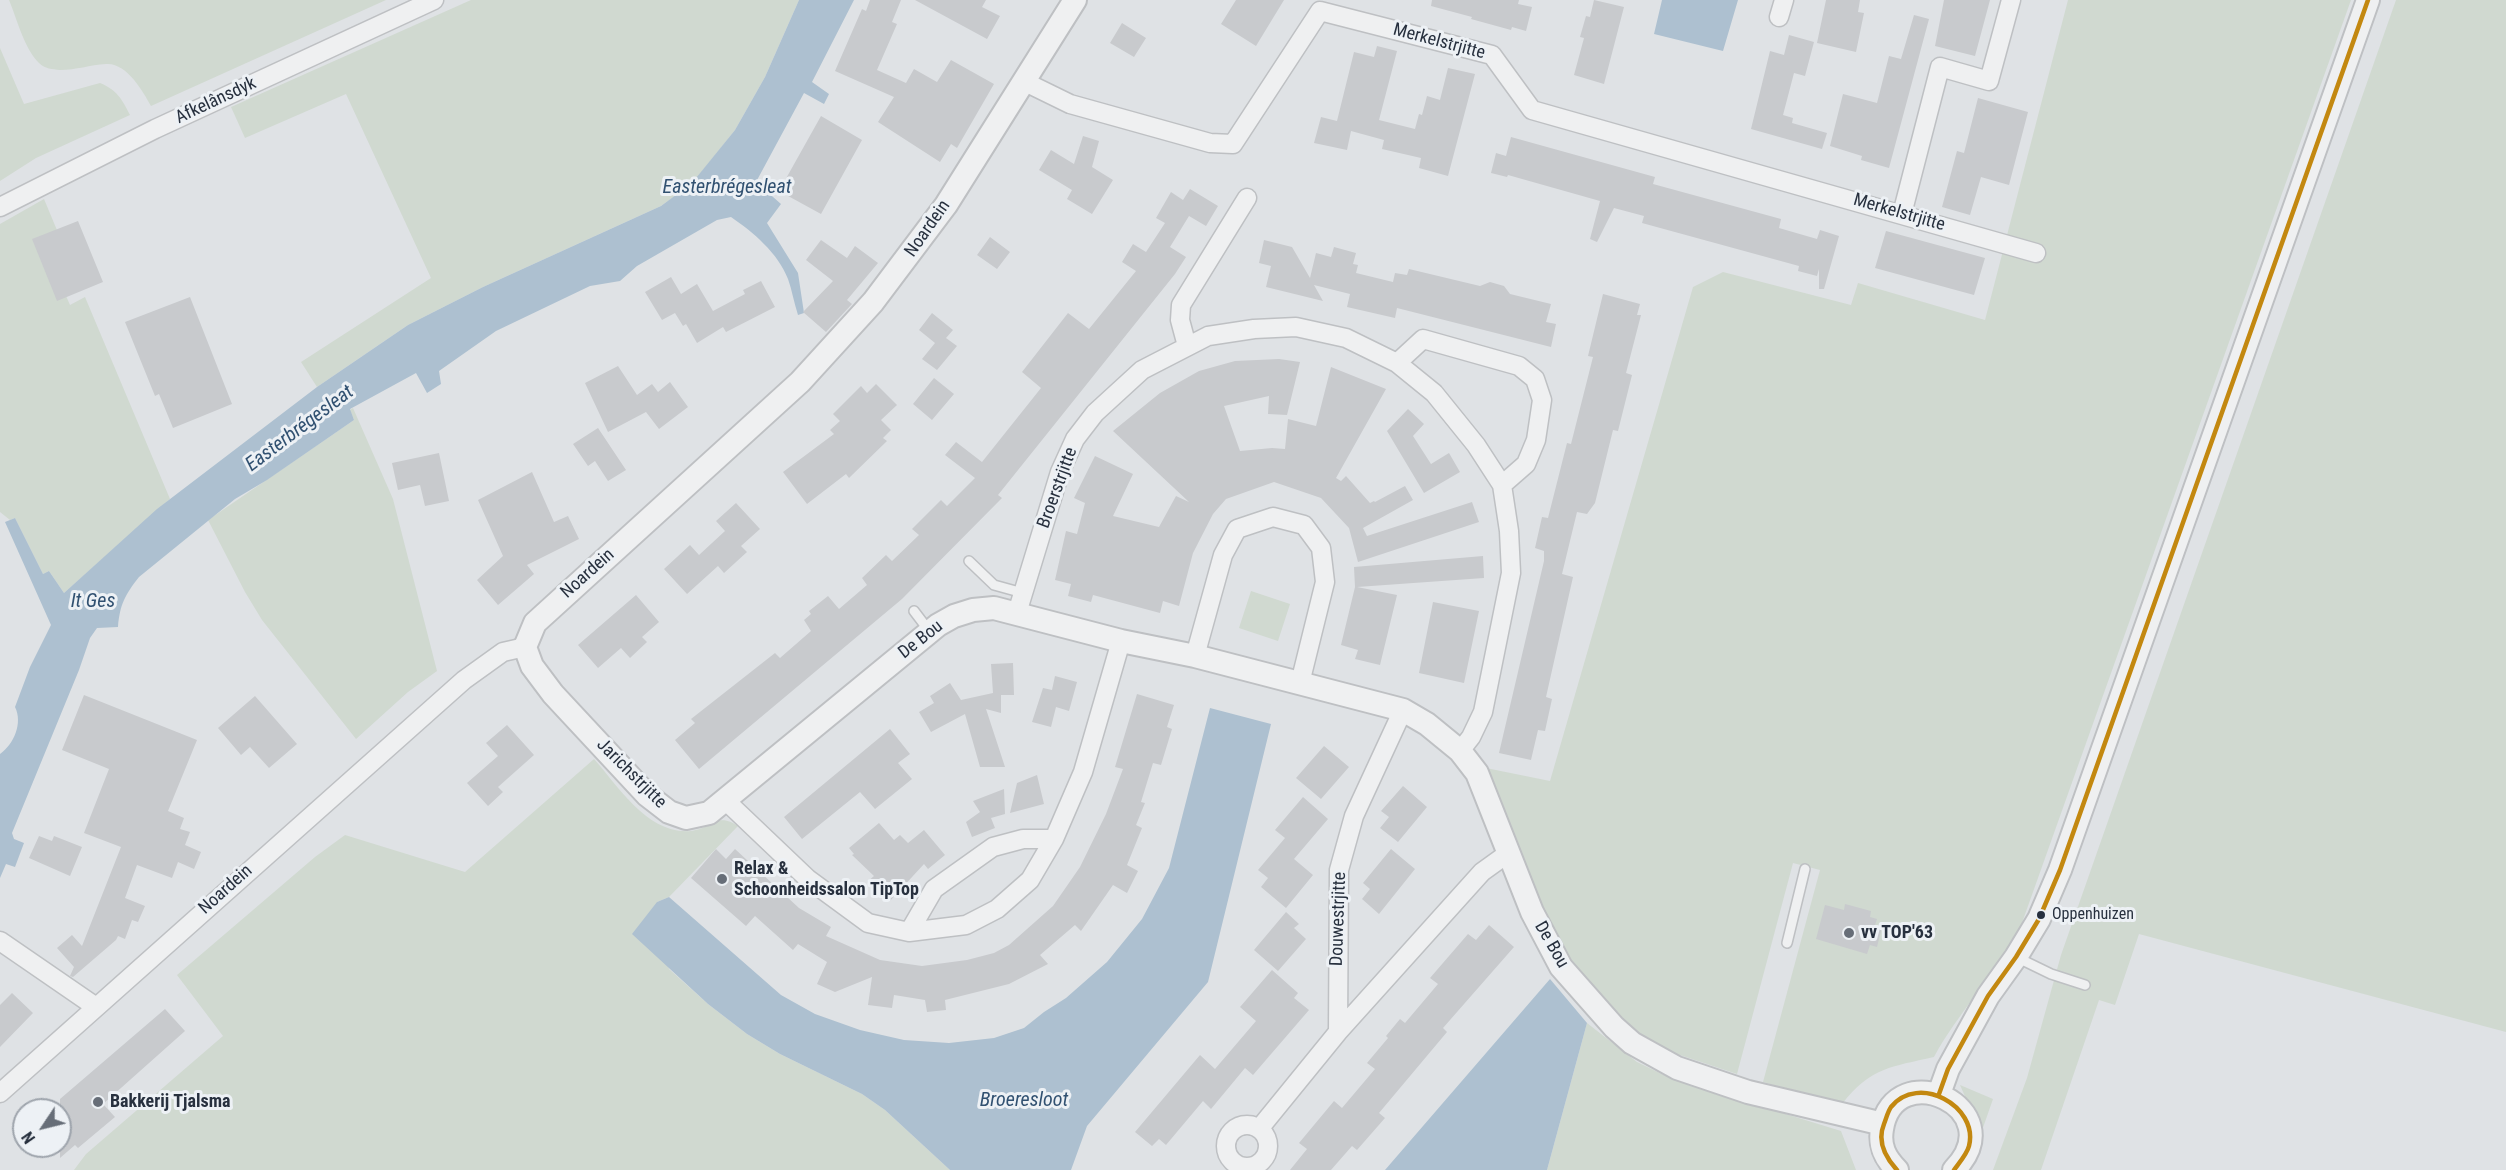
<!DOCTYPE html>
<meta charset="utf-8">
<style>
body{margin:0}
#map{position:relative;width:2506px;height:1170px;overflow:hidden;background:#dfe2e5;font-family:"Roboto Condensed",sans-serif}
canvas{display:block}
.north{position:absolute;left:12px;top:1098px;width:60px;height:60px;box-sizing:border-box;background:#edf1f5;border:2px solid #9ea4ac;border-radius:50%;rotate:235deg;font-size:16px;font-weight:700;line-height:24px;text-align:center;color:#27303e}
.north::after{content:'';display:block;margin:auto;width:21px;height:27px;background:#676e78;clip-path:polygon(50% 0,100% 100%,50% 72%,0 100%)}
</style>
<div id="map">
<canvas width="2506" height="1170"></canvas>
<div class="north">N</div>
</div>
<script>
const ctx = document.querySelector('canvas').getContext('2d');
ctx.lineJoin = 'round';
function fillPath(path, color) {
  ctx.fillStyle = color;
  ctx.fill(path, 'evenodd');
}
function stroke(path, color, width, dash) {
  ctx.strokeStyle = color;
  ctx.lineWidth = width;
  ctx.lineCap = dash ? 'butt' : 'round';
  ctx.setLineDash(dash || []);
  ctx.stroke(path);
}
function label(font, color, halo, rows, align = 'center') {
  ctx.font = font + ' "Roboto Condensed",sans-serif';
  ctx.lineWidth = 6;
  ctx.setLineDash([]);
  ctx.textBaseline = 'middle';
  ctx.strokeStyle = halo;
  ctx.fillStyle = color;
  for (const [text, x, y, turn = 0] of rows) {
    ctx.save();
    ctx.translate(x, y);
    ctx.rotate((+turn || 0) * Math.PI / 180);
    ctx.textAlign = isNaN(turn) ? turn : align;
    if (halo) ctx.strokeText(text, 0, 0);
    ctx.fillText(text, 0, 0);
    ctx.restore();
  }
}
fillPath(new Path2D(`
 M9 0H386L151 106C143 91 126 62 106 64 90 65 76 70 60 70 52 69 45 69 39 63 24 48 17 19 9 0Z
 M471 0H799L765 77 735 130 693 183 661 206 483 287 408 325 317 387 301 362 431 278 346 94 245 138 231 107Z
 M2068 0H2351L2018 934C1993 977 1958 1013 1934 1057 1891 1067 1871 1067 1842 1104L1763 1082 1820 870 1793 863 1737 1074 1668 1051 1630 1030 1574 967 1538 898 1481 767 1550 781 1693 287 1723 272 1851 305 1858 283 1985 320Z
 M2396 0H2506V1032L2139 934 2115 1005 2099 1000 2041 1170H1993L2027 1078 2061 955Z
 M0 48 24 104 100 83C117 90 122 99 130 115L36 158 0 181Z
 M44 199 59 235 43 243 70 305 85 297 170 499 64 593 49 571 43 574 15 518 10 520 0 512V224Z
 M353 408 393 499 437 671 408 692 356 739 262 620 245 592 208 520 354 420 350 410Z
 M1251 591 1290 604 1278 641 1239 628Z
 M594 759C619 787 648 835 691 831 714 828 716 812 738 826L669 897 657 902 669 969 708 1004 747 1034 780 1054 862 1094 885 1110 950 1170H74L86 1154 223 1036 177 975 315 857 345 835 465 872Z
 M1587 1023 1637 1062 1672 1079 1841 1131 1856 1170H1547Z
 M1960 1085 1993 1099 1978 1142 1974 1117Z`), '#d0d9d0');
fillPath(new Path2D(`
 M799 0H854L812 82 829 94 824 104 804 93 756 182 781 204 767 223 798 273 804 313 798 315C794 303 792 290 788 279 778 253 753 232 731 217L717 220 637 266 620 281 590 286 496 331 439 371 441 384 427 393 416 373 350 409 354 420 267 480 235 499 139 577C125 595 120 604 118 627L97 628 90 638 79 670 12 833 14 839 24 843 15 867 6 864 0 878V754C14 744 23 723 15 707L30 667 51 625 5 522 15 518 43 574 49 571 64 593 157 509 317 387 408 325 483 287 661 206 692 183 735 130 765 77Z
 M1662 0H1738L1723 51 1654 34Z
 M1210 708 1271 724 1208 982 1087 1126 1071 1170H950L885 1110 862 1094 780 1054 747 1034 708 1004 632 934 657 902 669 897 781 995 815 1014 860 1030 904 1040 949 1043 994 1038 1024 1028 1044 1012 1066 998 1107 962 1142 919 1169 868Z
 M1550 979 1587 1023 1547 1170H1385Z`), '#adc0d0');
fillPath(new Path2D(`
 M870 0H901L892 22 897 24 877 70 906 83 914 69 937 82 951 60 994 84 957 148 951 144 940 162 878 122 894 97 835 71 862 9 866 11Z
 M915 0H986L982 7 1000 16 987 39Z
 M1236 0H1284L1256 46 1221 24Z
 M1432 0H1519L1518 4 1532 7 1526 31 1512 27 1511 30 1471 19 1472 17 1431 6Z
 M1594 0 1624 7 1604 84 1574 75 1584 38 1580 37 1586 16 1590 17Z
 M1826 0H1860L1858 12 1864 13 1856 52 1817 43Z
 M1944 0H1990L1975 56 1935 46Z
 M1914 15 1929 19 1889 168 1861 160 1862 156 1830 146 1843 94 1877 103 1889 56 1901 59Z
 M1122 23 1146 38 1134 57 1110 43Z
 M1789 35 1814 42 1805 76 1794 73 1783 115 1793 118 1792 123 1827 133 1822 149 1751 129 1770 51 1784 55Z
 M1377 46 1397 51 1379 120 1415 129 1419 114 1422 115 1427 96 1440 100 1448 68 1475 74 1448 176 1419 168 1421 158 1382 149 1384 140 1351 131 1347 150 1314 143 1321 117 1337 121 1354 52 1374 57Z
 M1978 98 2028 112 2009 185 1981 177 1970 215 1942 207 1957 151 1964 153Z
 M821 116 862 140 821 214 779 191Z
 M1083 136 1099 141 1092 167 1113 180 1092 214 1067 199 1072 190 1039 170 1051 150 1074 164Z
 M1511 137 1655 177 1653 184 1781 219 1779 228 1817 239 1820 230 1839 236 1824 289H1819V269L1817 276 1798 271 1799 266 1642 223 1644 216 1614 208 1597 242 1590 239 1600 201 1508 175 1507 177 1491 173 1496 153 1506 156Z
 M1190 189 1218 206 1206 226 1189 216 1170 247 1186 257 1175 274 998 495 1002 498 902 599 699 769 675 740 695 723 691 719 775 653 780 658 811 631 804 620 811 614 809 611 828 596 839 609 867 585 862 578 886 555 892 561 919 535 912 529 941 500 947 506 975 478 945 455 956 442 982 462 1041 388 1022 372 1068 313 1089 329 1136 271 1122 262 1133 244 1146 252 1165 223 1156 218 1171 192 1183 200Z
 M78 221 103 282 57 301 32 239Z
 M1886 231 1985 258 1974 295 1875 268Z
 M990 237 1010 252 997 269 977 255Z
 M821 240 847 258 855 246 878 263 847 300 852 304 826 332 803 312 833 281 806 260Z
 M1264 240 1292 247 1310 278 1316 253 1331 257 1334 247 1356 253 1353 264 1358 265 1356 273 1393 282 1395 273 1407 275 1409 269 1480 286 1490 282 1504 286 1510 294 1551 304 1546 322 1556 324 1551 347 1397 308 1395 318 1347 307 1350 294 1314 285 1323 301 1266 287 1271 266 1259 263Z
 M671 277 681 294 697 284 713 311 745 294 743 290 761 281 775 307 726 332 723 327 697 343 686 324 683 326 675 313 662 320 645 292Z
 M1603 294 1640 304 1637 315H1641L1626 373 1632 375 1618 431 1613 430 1595 503 1587 514 1577 512 1562 574 1573 577 1546 697 1552 699 1545 731 1538 730 1531 760 1499 753 1544 561V551L1535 548 1542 517 1548 518 1567 443 1571 444 1593 357 1588 356Z
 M190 297 232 404 173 428 159 394 155 396 125 322Z
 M932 313 953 330 946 338 957 346 937 370 922 359 935 343 919 330Z
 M1279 359 1300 362 1287 415 1268 414 1269 396 1224 406 1240 451 1272 448 1285 449 1288 419 1316 426 1331 367 1386 389 1336 478 1341 481 1346 476 1370 503 1374 501 1375 502 1405 486 1413 500 1363 528 1367 536 1472 502 1479 522 1358 562 1349 528 1321 498 1274 482 1226 499 1213 514 1193 553 1179 606 1163 601 1160 613 1093 595 1091 602 1068 596 1071 584 1055 580 1066 531 1077 534 1085 503 1074 498 1095 456 1133 474 1113 516 1159 527 1176 496 1189 502 1113 431 1160 393 1199 371 1235 361Z
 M618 366 637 395 652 384 658 392 670 382 688 407 659 429 646 412 608 432 585 383Z
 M934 378 954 394 932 420 913 404Z
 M876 384 897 405 881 420 891 430 883 438 887 441 849 478 846 474 807 504 783 472 834 434 830 430 840 421 833 414 861 386 867 393Z
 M1408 409 1424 424 1413 436 1431 464 1449 453 1460 472 1424 493 1387 431Z
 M598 428 626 470 608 481 595 461 588 466 573 444Z
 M439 453 449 501 425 506 420 485 398 490 392 463Z
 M532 472 554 522 568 516 579 539 527 565 534 574 498 605 477 580 503 556 478 500Z
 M736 503 760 529 741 546 747 552 724 573 718 566 687 594 664 569 690 545 699 555 725 531 716 521Z
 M1483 556 1484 578 1357 587 1397 595 1380 665 1355 659 1358 650 1341 645 1355 587 1354 567Z
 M636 595 659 622 642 637 647 642 630 658 621 648 598 668 578 645Z
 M1433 602 1479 611 1464 683 1419 673Z
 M1013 663 1014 695H1001V713L986 709 1005 767H980L965 714 931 732 919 712 934 703 930 696 950 683 961 700 993 693 991 664Z
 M1055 676 1077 682 1069 711 1056 707 1051 727 1032 722 1043 688 1052 690Z
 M1137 694 1174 705 1167 727 1172 729 1161 765 1153 763 1141 802 1145 803 1136 825 1142 828 1127 865 1138 871 1127 893 1113 885 1081 931 1075 925 1040 955 1048 964 1009 984 945 1000 946 1010 927 1012 925 1000 894 995 892 1008 868 1005 872 977 835 992 817 984 827 962 798 944 793 950 755 916 746 926 691 878 716 849 726 859 735 849 799 908 831 927 826 936 880 960 922 966 967 960 994 953 1009 945 1053 906 1080 867 1106 814 1123 769 1115 767Z
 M84 695 197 740 168 811 184 818 180 829 190 832 185 845 201 852 194 869 178 862 172 878 137 865 125 898 145 906 138 922 132 920 125 939 118 936 116 940 73 977 70 976 74 967 57 948 72 935 82 946 121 847 84 833 109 769 62 750Z
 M255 696 297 744 269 768 250 747 241 755 218 728Z
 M507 725 534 755 498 787 503 792 488 806 467 783 498 756 486 743Z
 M890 729 910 754 898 763 912 779 875 809 860 792 802 839 784 817Z
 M1324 746 1349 767 1321 799 1296 778Z
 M1037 775 1044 804 1010 813 1017 783Z
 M1403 786 1427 807 1398 842 1380 828 1389 817 1381 811Z
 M1004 789 1005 814 991 818 995 828 972 837 966 822 980 812 973 801Z
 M1303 797 1328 819 1294 859 1313 875 1286 908 1261 887 1268 878 1258 870 1285 838 1275 830Z
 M879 823 894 840 900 835 908 843 924 830 945 855 928 869 924 864 889 902 867 882 874 876 852 855 854 854 849 848Z
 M39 836 52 841 54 836 82 847 70 876 29 858Z
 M1391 849 1415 869 1379 914 1362 899 1370 889 1363 883Z
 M1845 904 1871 911 1870 917 1877 919 1875 925 1882 927 1877 947 1870 945 1867 954 1816 939 1825 905 1844 910Z
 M1286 912 1299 924 1294 928 1306 939 1278 971 1254 950Z
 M1489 925 1514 947 1443 1028 1447 1032 1379 1113 1385 1118 1357 1150 1352 1146 1331 1170H1290L1307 1149 1299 1143 1334 1101 1342 1108 1375 1069 1367 1063 1388 1038 1386 1036 1400 1019 1405 1023 1438 984 1430 978 1468 934 1476 940Z
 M1272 970 1298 993 1294 998 1309 1010 1253 1075 1245 1068 1211 1109 1203 1101 1166 1145 1159 1139 1152 1146 1135 1132 1200 1055 1215 1069 1256 1021 1240 1007Z
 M12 993 33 1013 0 1047V1005Z
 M165 1009 185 1031 103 1104 115 1117 78 1148 75 1145 60 1158V1099Z`), '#c8cacd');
const service = new Path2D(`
 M969 561 994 585 1023 593
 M914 611 930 632
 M1787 943 1805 869
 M2016 957 2051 974 2085 985`);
const minor = new Path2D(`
 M1779 17 1784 0
 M1023 81 1070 104 1210 143 1233 144 1320 11 1492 55 1532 110 2036 253
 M0 207 155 129 434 0
 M1902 214 1940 67 1989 81 2011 0
 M1187 346 1180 320 1181 305 1247 198
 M1397 363 1423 339 1519 366 1535 379 1542 400 1536 440 1526 464 1502 485
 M1017 613 1060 472 1075 439 1095 413 1142 370 1208 336 1254 329 1296 327 1346 338 1397 363 1434 393 1476 445 1502 485 1509 531 1511 573 1483 712 1471 737 1460 751
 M1195 656 1223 555 1237 529 1273 517 1304 525 1321 548 1325 582 1300 683
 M725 800 808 879 868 923 909 932 966 925 997 909 1030 880 1054 839 1083 772 1121 641
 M909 932 934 889 993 847 1023 839H1054
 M0 941 96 1007
 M1338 1032 1339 870 1354 816 1403 710
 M0 1093 464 680 503 652 525 647
 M1226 1146a21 21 0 1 1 42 0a21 21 0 1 1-42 0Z
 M1259 1129 1338 1032 1482 872 1507 854`);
const tertiary = new Path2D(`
 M1075 0 946 205 873 302 800 382 535 623 525 647 532 666 553 694 647 795 669 812 686 818 709 813 938 625 954 616 973 610 994 608 1121 641 1195 656 1403 710 1427 724 1460 751 1477 773 1532 912 1561 967 1614 1027 1632 1043 1677 1068 1748 1092 1883 1124
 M1939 1094 1948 1069 1988 996 2016 957 2039 919 2060 870 2368 0
 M1897 1170C1885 1158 1879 1146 1882 1129 1894 1054 2014 1108 1954 1170`);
stroke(service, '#bec0c3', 12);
stroke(minor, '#bec0c3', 21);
stroke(tertiary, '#bec0c3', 26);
stroke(service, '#eff0f1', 9);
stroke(minor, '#eff0f1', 18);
stroke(tertiary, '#eff0f1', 22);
stroke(new Path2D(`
 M1939 1094 1948 1069 1988 996 2016 957 2039 919 2060 870 2368 0
 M1897 1170C1885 1157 1877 1141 1884 1124 1886 1119 1888 1111 1891 1107 1918 1073 1979 1106 1969 1146 1967 1154 1959 1163 1954 1170`), '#c38810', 4.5);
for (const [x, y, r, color] of [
 [722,879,6,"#676e78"],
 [2041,915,5,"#27303e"],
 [1849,933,6,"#676e78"],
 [98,1102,6,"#676e78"]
]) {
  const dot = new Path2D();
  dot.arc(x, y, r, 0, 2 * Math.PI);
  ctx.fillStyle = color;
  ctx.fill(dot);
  stroke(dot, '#edf1f5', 2);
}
label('16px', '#27303e', '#edf1f5', [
 ["Oppenhuizen",2052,915]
], 'left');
label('18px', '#27303e', '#edf1f5', [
 ["Merkelstrjitte",1439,42,15],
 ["Afkelânsdyk",216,101,-25],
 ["Merkelstrjitte",1899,213,16],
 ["Noardein",928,229,-55],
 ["Broerstrjitte",1058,488,-70],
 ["Noardein",588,574,-42],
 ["De Bou",921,640,-38],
 ["Jarichstrjitte",631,774,45],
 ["Noardein",226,890,-42],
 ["Douwestrjitte",1339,919,-88],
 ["De Bou",1551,945,60]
]);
label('bold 18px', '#27303e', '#edf1f5', [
 ["Relax &",734,869],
 ["Schoonheidssalon TipTop",734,890],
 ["vv TOP'63",1861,933],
 ["Bakkerij Tjalsma",110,1102]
], 'left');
label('italic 20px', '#315171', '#edf1f5', [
 ["Easterbrégesleat",727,188],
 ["Easterbrégesleat",300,429,-37],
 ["It Ges",93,602],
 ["Broeresloot",1024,1101]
]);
</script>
